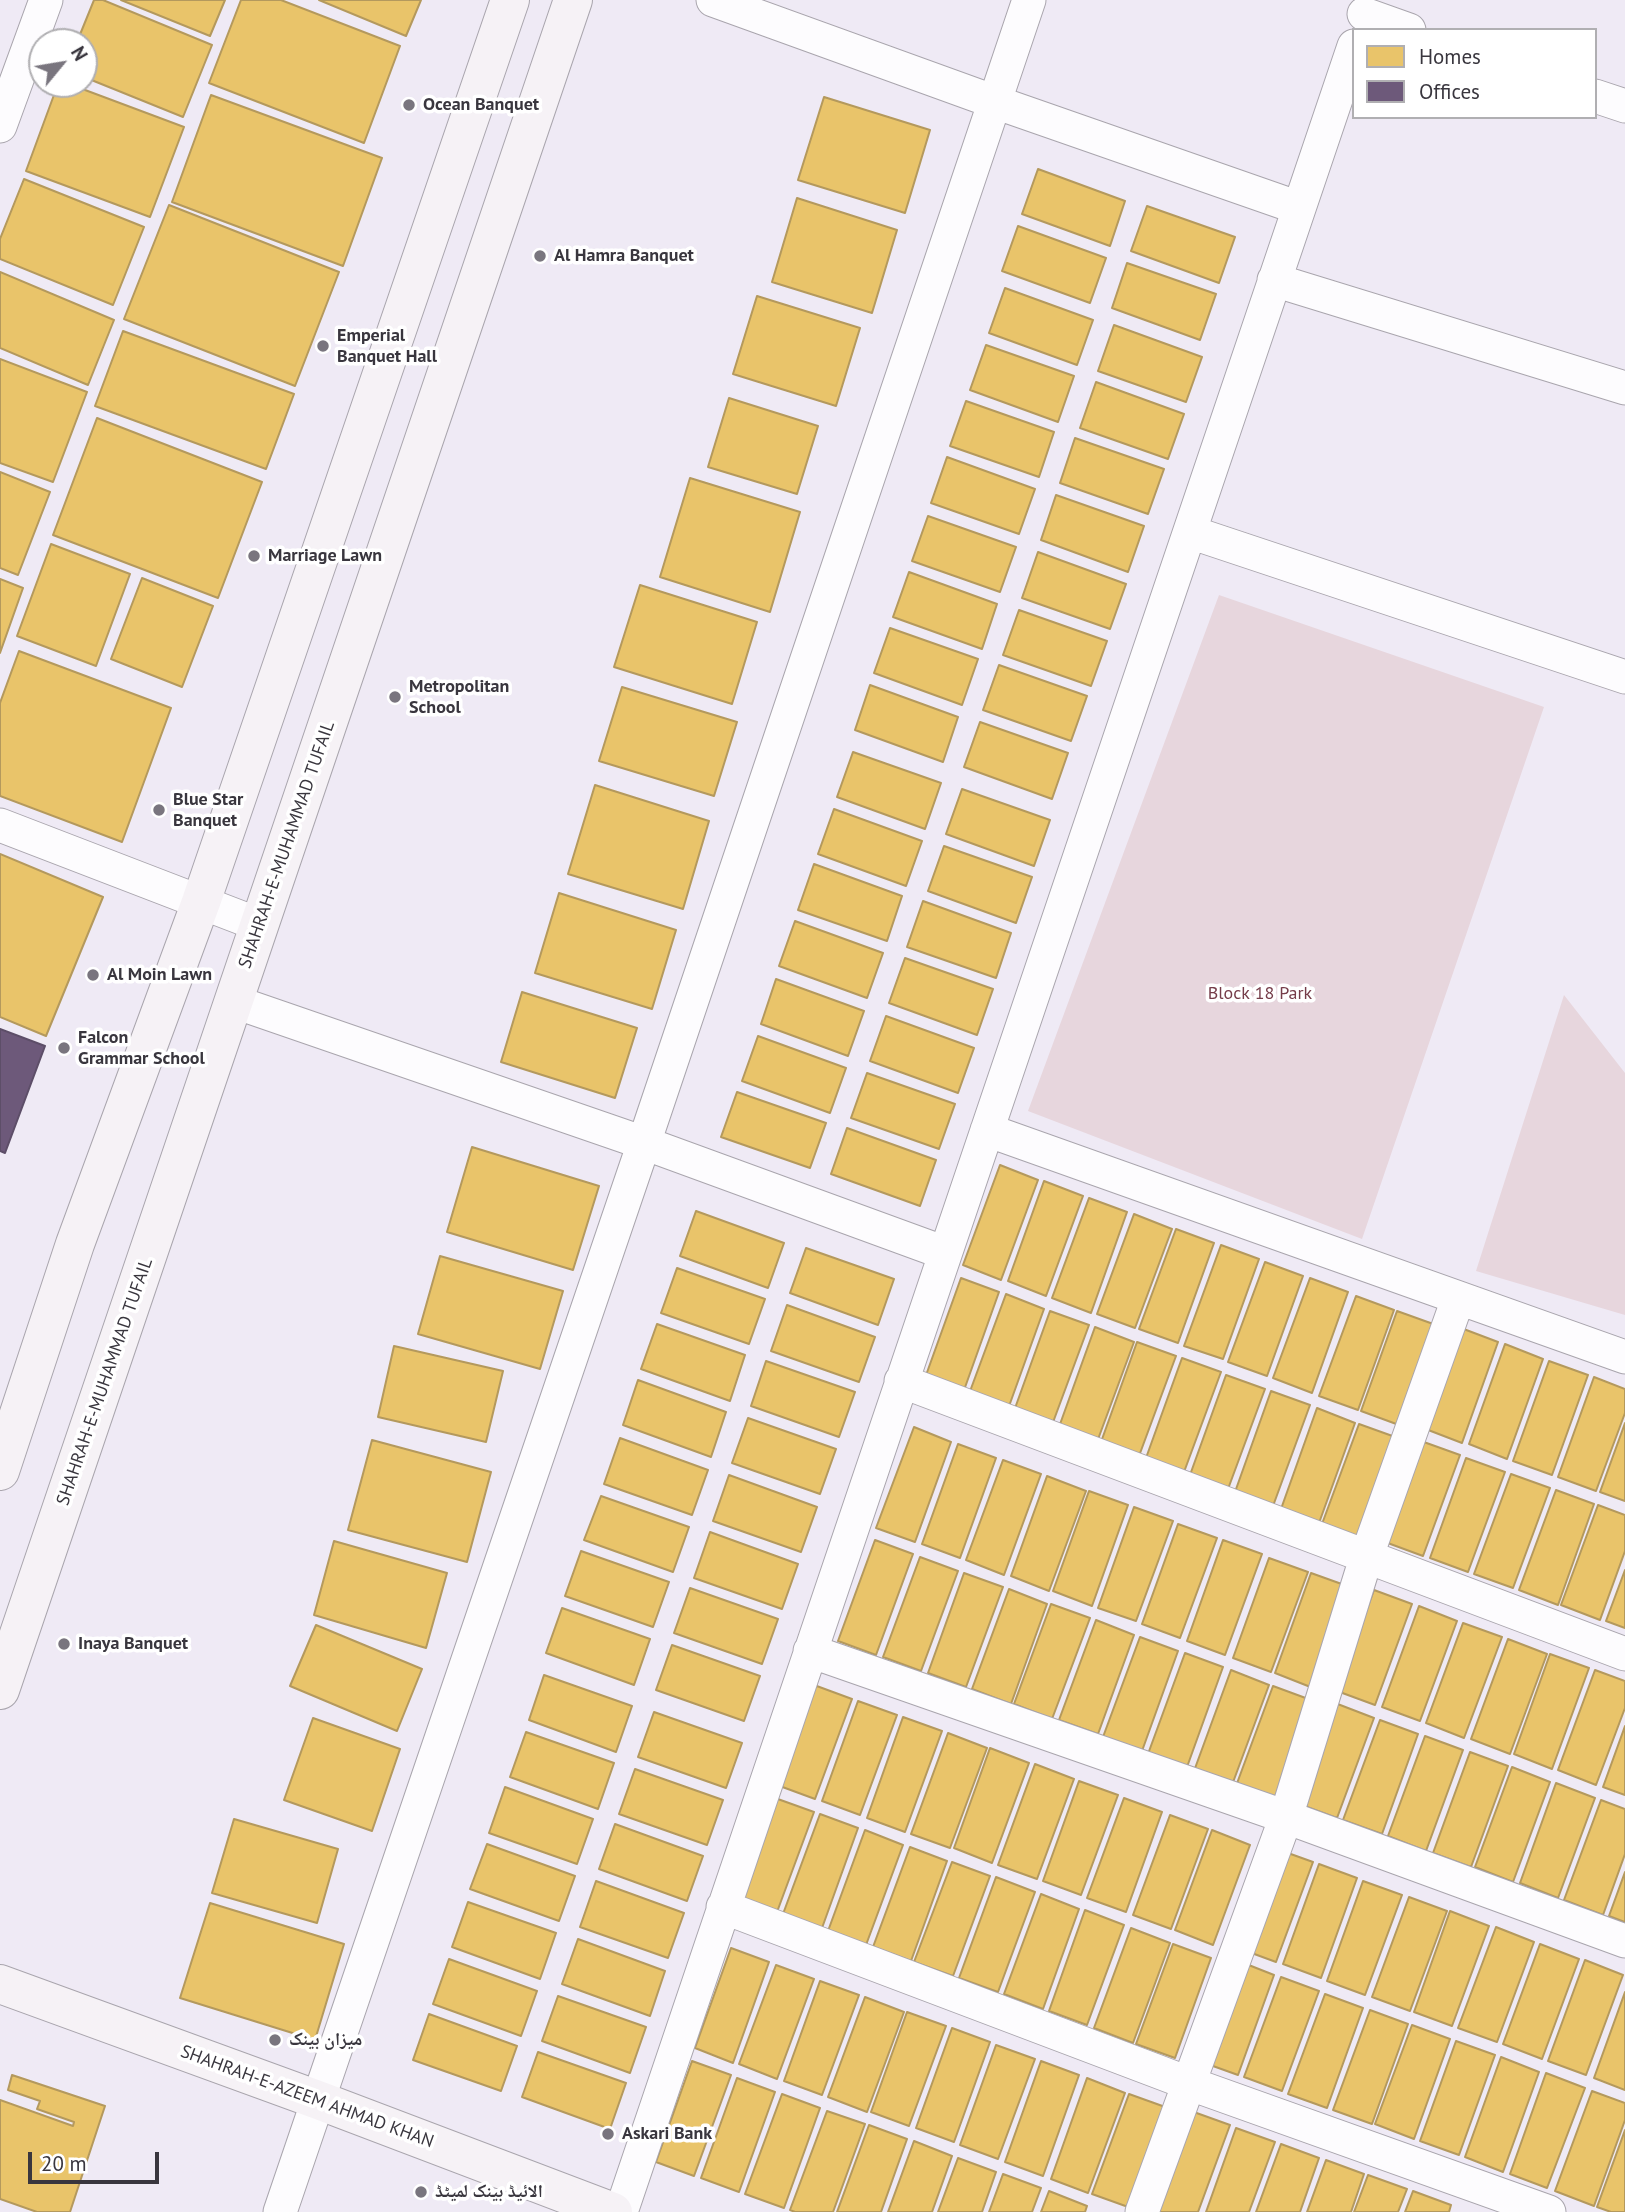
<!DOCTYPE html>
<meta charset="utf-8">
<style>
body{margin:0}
#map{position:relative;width:1625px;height:2212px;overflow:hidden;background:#efeaf5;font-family:"PT Sans",sans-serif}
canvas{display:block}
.legend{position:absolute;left:1352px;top:28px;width:245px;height:91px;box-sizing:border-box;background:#fff;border:2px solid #b0afb2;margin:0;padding:9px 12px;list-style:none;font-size:21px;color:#39363e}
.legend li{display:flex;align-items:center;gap:14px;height:35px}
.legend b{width:35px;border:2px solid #b0afb2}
.north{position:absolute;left:28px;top:28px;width:70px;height:70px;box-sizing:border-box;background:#fff;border:2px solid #b0afb2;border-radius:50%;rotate:60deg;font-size:19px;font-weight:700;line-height:28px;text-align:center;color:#39363e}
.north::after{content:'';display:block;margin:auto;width:24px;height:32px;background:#79757e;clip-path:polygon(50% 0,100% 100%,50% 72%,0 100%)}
.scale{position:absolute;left:28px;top:2152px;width:131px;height:32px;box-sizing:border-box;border:4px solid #39363e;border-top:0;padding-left:9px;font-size:21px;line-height:24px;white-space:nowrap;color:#39363e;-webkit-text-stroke:5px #fff;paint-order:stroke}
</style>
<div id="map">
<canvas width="1625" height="2212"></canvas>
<ul class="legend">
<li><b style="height:19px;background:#e9c46a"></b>Homes</li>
<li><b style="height:19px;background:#6d597a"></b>Offices</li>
</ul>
<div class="north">N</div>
<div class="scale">20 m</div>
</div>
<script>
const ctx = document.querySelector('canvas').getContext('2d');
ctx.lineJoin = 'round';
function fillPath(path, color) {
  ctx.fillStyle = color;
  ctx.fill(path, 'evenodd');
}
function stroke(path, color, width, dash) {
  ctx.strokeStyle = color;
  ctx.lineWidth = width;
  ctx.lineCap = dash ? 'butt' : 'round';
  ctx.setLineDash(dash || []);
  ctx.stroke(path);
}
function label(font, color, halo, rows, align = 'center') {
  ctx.font = font + ' "PT Sans","Noto Naskh Arabic",sans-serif';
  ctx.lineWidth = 7;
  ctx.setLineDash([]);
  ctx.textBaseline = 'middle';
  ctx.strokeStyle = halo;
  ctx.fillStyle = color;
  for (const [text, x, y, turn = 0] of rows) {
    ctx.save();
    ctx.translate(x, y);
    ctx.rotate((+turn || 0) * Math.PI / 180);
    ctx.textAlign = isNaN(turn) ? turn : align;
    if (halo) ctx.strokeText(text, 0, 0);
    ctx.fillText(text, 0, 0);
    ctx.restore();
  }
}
fillPath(new Path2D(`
 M1219 595 1544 707 1362 1239 1028 1111Z
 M1564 995 1625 1073V1315L1476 1271Z`), '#e7d6dd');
const homes = new Path2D(`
 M94 0H103L212 45 183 117 84 77V42H77Z
 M121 0H225L210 36Z
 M241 0H281L400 46 364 143 209 83Z
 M319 0H421L406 36Z
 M58 84H69L184 127 150 217 26 171Z
 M211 95 382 158 343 266 172 202Z
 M824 97 930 130 905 213 798 180Z
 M1038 169 1125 201 1110 246 1022 214Z
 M24 179 144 227 113 305 0 259V239Z
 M797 198 897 230 872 313 772 282Z
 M169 205 339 272 295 386 124 319Z
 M1147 206 1235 237 1219 283 1131 251Z
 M1018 226 1106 258 1090 303 1002 271Z
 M1127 263 1216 294 1200 340 1112 308Z
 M0 272 114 320 88 385 0 348Z
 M1005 288 1093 320 1077 365 989 333Z
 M757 296 860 328 836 406 733 374Z
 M1114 325 1202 357 1186 402 1098 371Z
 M123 331 294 394 266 469 95 406Z
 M986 345 1074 376 1058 422 970 390Z
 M0 359 87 392 53 482 0 463Z
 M1096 382 1184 414 1168 459 1080 428Z
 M729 398 818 426 797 494 708 467Z
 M966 401 1054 432 1039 477 950 446Z
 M97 418 262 482 218 598 53 535Z
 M1075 438 1164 469 1148 514 1060 483Z
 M947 457 1035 489 1019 534 931 503Z
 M0 472 50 492 18 575 0 568Z
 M690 478 800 512 770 612 660 577Z
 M1056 495 1144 526 1128 572 1041 540Z
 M928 516 1016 547 1000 592 912 561Z
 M51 544 130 574 96 666 17 636Z
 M1038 552 1126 584 1110 629 1022 598Z
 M909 572 997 604 982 649 893 617Z
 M142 578 213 606 182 687 111 659Z
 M0 579 23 588 0 653Z
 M640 585 757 622 732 704 614 667Z
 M1019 610 1107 641 1091 686 1003 655Z
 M890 628 978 659 962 705 874 673Z
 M19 651 171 708 122 842 0 796V703Z
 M999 665 1087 696 1071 741 983 710Z
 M870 685 958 717 943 762 855 730Z
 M622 687 737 722 714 796 599 761Z
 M980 722 1068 753 1052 799 964 767Z
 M853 752 941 783 925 829 837 797Z
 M595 785 709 821 683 909 568 874Z
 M962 789 1050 820 1034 866 946 834Z
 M834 809 922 841 906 886 818 854Z
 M944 846 1032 877 1016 923 928 891Z
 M0 854 103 897 46 1036 0 1017Z
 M814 864 902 896 887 941 798 910Z
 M559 893 676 930 652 1009 535 973Z
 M923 901 1011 933 996 978 907 947Z
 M795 921 883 953 867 998 779 966Z
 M905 958 993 989 977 1035 889 1003Z
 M776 979 864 1011 848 1056 761 1024Z
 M522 992 637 1028 615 1098 501 1062Z
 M886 1016 974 1048 958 1093 870 1061Z
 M758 1036 846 1068 830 1113 742 1081Z
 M867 1073 955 1104 939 1149 851 1118Z
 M737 1092 826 1123 810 1168 721 1137Z
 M847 1128 936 1160 920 1206 831 1174Z
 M472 1147 599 1186 573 1270 447 1232Z
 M1000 1165 1038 1180 1001 1280 963 1265Z
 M1044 1181 1083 1196 1046 1296 1008 1281Z
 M1089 1198 1127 1212 1091 1313 1052 1298Z
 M696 1211 784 1243 768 1288 680 1256Z
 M1134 1214 1172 1229 1135 1328 1097 1314Z
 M1176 1229 1214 1243 1178 1343 1139 1329Z
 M1221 1245 1259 1259 1223 1359 1184 1346Z
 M806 1248 894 1279 878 1325 790 1293Z
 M440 1256 563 1291 540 1369 418 1334Z
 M1265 1262 1303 1276 1267 1376 1228 1362Z
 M677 1268 765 1299 749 1344 661 1313Z
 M961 1278 999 1292 963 1393 925 1378Z
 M1310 1278 1348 1292 1312 1393 1273 1378Z
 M1006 1294 1044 1309 1008 1409 969 1394Z
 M1356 1296 1394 1310 1358 1410 1319 1396Z
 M787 1305 875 1337 859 1382 771 1351Z
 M1050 1311 1089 1325 1052 1425 1014 1411Z
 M1397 1311 1436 1325 1399 1425 1361 1411Z
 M657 1324 745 1355 730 1401 641 1369Z
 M1095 1327 1134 1342 1097 1442 1059 1427Z
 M1461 1328 1498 1342 1462 1443 1423 1428Z
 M1137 1342 1176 1356 1139 1456 1101 1442Z
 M1505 1344 1543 1359 1507 1459 1469 1444Z
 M394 1346 503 1371 486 1442 378 1417Z
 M1182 1358 1221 1372 1184 1472 1146 1458Z
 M766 1361 855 1392 839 1437 751 1406Z
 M1549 1361 1588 1375 1552 1475 1513 1461Z
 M1226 1375 1265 1389 1228 1489 1190 1475Z
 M1594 1377 1625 1389V1413L1596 1491 1558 1477Z
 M638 1380 726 1412 711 1457 623 1425Z
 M1271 1391 1310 1405 1273 1506 1235 1492Z
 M1317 1408 1355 1423 1319 1523 1281 1509Z
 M748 1418 836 1449 820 1494 732 1463Z
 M1625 1423V1501L1600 1492Z
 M1359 1424 1398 1438 1361 1538 1322 1524Z
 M914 1427 951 1442 915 1542 876 1528Z
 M620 1438 708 1470 692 1515 604 1484Z
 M372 1440 491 1472 467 1562 348 1530Z
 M1421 1441 1460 1455 1423 1556 1385 1542Z
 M958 1444 996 1458 960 1558 922 1544Z
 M1466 1458 1505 1472 1468 1572 1430 1558Z
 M1003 1460 1041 1474 1004 1575 966 1560Z
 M1511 1474 1550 1488 1513 1588 1474 1574Z
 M729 1475 817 1507 801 1552 713 1521Z
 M1047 1476 1086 1491 1049 1591 1011 1576Z
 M1556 1490 1594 1504 1558 1605 1519 1590Z
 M1089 1491 1128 1505 1092 1606 1053 1591Z
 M601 1496 689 1527 673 1572 584 1540Z
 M1598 1505 1625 1515V1551L1600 1620 1561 1605Z
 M1134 1507 1173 1521 1136 1621 1098 1608Z
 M1178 1524 1217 1538 1180 1638 1142 1624Z
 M710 1532 798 1564 782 1609 694 1578Z
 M875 1540 913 1554 876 1655 838 1641Z
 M1223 1540 1262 1554 1225 1655 1187 1641Z
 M334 1541 447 1573 426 1648 314 1615Z
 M581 1551 669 1582 653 1627 565 1596Z
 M920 1557 958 1571 921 1671 883 1657Z
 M1269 1558 1308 1572 1271 1672 1233 1658Z
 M1625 1570V1628L1606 1621Z
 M964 1573 1003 1587 966 1687 928 1673Z
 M1311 1573 1350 1587 1313 1688 1275 1673Z
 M690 1588 778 1619 762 1664 674 1633Z
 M1009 1589 1047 1604 1011 1704 972 1689Z
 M1374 1590 1412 1604 1375 1705 1337 1691Z
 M1051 1604 1090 1618 1052 1719 1014 1704Z
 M1419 1606 1457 1621 1420 1721 1382 1707Z
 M562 1608 650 1639 634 1685 546 1653Z
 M1096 1620 1134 1635 1098 1734 1059 1720Z
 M1463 1623 1502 1637 1464 1738 1426 1723Z
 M316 1625 422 1669 397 1731 290 1686Z
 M1140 1637 1178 1651 1142 1751 1103 1737Z
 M1508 1639 1547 1654 1510 1754 1471 1739Z
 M672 1645 760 1676 744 1721 656 1690Z
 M1185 1653 1223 1667 1187 1767 1148 1754Z
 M1550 1654 1589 1668 1552 1769 1514 1754Z
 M1231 1670 1269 1685 1232 1785 1194 1771Z
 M1595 1670 1625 1681V1708L1596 1785 1558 1770Z
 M544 1675 632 1706 616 1752 529 1720Z
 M814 1685 852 1699 815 1799 777 1785Z
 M1273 1686 1311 1700 1274 1801 1236 1786Z
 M858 1701 897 1715 860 1815 822 1801Z
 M1335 1703 1374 1718 1337 1818 1299 1804Z
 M654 1712 742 1743 726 1788 638 1757Z
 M903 1717 942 1731 905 1832 867 1818Z
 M313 1718 400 1749 372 1831 284 1800Z
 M1380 1720 1418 1734 1382 1834 1343 1820Z
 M1625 1726V1795L1603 1787Z
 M526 1732 614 1763 598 1809 510 1777Z
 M948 1733 987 1748 950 1848 911 1834Z
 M1425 1736 1463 1750 1426 1851 1388 1836Z
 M990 1748 1029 1763 992 1863 954 1848Z
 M1470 1752 1508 1766 1471 1867 1433 1853Z
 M1035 1764 1074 1779 1037 1879 998 1865Z
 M1512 1767 1550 1782 1513 1882 1475 1867Z
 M635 1769 723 1800 707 1845 619 1814Z
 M1079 1781 1118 1795 1081 1895 1043 1881Z
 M1556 1783 1595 1798 1558 1898 1520 1883Z
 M505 1787 593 1819 577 1864 489 1833Z
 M775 1798 814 1812 777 1912 739 1898Z
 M1124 1798 1162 1812 1126 1912 1087 1898Z
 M1601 1800 1625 1809V1854L1603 1915 1564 1900Z
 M820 1814 858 1828 822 1928 783 1914Z
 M1170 1815 1208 1829 1171 1929 1133 1915Z
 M234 1819 338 1849 317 1923 212 1893Z
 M615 1824 703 1856 687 1901 599 1869Z
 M865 1830 903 1845 866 1945 828 1931Z
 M1212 1830 1250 1845 1213 1945 1175 1930Z
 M487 1844 575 1876 559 1921 470 1889Z
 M910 1847 947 1861 911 1961 873 1947Z
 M1274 1848 1313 1862 1276 1962 1238 1948Z
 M952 1862 990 1876 953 1976 914 1962Z
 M1319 1864 1357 1878 1321 1978 1283 1964Z
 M1625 1872V1922L1609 1916Z
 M996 1877 1035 1892 998 1992 959 1978Z
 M596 1881 684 1913 668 1958 580 1927Z
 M1363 1881 1402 1895 1365 1995 1327 1981Z
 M1041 1894 1079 1909 1043 2009 1004 1994Z
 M1409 1897 1447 1911 1410 2011 1372 1997Z
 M468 1902 556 1933 540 1979 452 1947Z
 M210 1903 344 1944 315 2040 180 1998Z
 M1085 1910 1124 1925 1087 2025 1049 2011Z
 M1450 1911 1489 1926 1452 2026 1414 2012Z
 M1496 1927 1534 1942 1497 2042 1458 2028Z
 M1131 1928 1170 1943 1133 2043 1094 2028Z
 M578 1939 665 1971 650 2016 562 1984Z
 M1173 1944 1211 1958 1175 2058 1136 2044Z
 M1540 1944 1579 1959 1542 2059 1503 2044Z
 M731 1948 769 1962 733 2063 695 2048Z
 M449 1959 537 1991 521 2036 433 2004Z
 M1236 1960 1274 1975 1238 2075 1199 2061Z
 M1585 1960 1623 1975 1586 2075 1548 2061Z
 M776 1965 814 1979 777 2079 739 2064Z
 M1281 1977 1319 1991 1282 2091 1244 2077Z
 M820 1981 859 1995 822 2095 784 2081Z
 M1625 1992V2090L1594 2078Z
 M1325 1994 1363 2008 1327 2108 1288 2094Z
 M558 1996 646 2027 630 2073 542 2041Z
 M865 1997 904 2012 867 2112 828 2097Z
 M1370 2010 1408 2024 1372 2124 1333 2110Z
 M907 2012 946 2026 909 2126 871 2112Z
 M429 2014 517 2046 501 2091 413 2060Z
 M1412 2025 1450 2039 1414 2139 1375 2124Z
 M952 2028 990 2042 954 2142 916 2128Z
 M1456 2041 1495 2055 1459 2155 1420 2141Z
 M996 2045 1035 2059 998 2159 960 2145Z
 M538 2052 626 2083 610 2129 522 2097Z
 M1501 2057 1539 2072 1503 2172 1465 2157Z
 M692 2061 731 2075 694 2176 656 2162Z
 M1041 2061 1079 2075 1043 2176 1005 2162Z
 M1546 2073 1585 2088 1547 2188 1510 2174Z
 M12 2075 105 2106 70 2212H37L0 2199V2100L73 2126 74 2122 37 2109 40 2101 8 2090Z
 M737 2078 775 2092 739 2192 701 2178Z
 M1087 2078 1125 2093 1088 2193 1051 2179Z
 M1592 2091 1625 2103V2120L1594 2206 1555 2191Z
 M782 2094 820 2108 784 2208 745 2194Z
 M1129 2094 1168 2108 1131 2208 1092 2194Z
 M827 2111 865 2124 833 2212H795L790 2210Z
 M1191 2111 1230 2125 1198 2212H1156Z
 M869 2125 907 2139 881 2212H837Z
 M1236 2128 1275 2142 1249 2212H1206Z
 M1625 2130V2212H1611L1597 2207Z
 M914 2141 952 2156 932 2212H888Z
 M1281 2144 1319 2158 1300 2212H1256Z
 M958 2158 996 2172 982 2212H938Z
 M1326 2160 1364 2174 1351 2212H1307Z
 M1003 2174 1041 2188 1032 2212H989Z
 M1368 2175 1407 2189 1398 2212H1354Z
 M1049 2191 1087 2206 1085 2212H1041Z
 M1413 2191 1451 2205 1449 2212H1405Z`);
fillPath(homes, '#e9c46a');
stroke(homes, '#b4995d', 2);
const offices = new Path2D(`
 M0 1029 45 1046 5 1153 0 1151Z`);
fillPath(offices, '#6d597a');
stroke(offices, '#5d4e68', 2);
const street = new Path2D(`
 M713 0 995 102 1299 208
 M1364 14 1409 30
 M1595 96 1625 106
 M0 126 46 0
 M1274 280 1625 388
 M1190 532 1625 677
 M0 825 260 925
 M235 1002 644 1143 945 1253
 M987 1130 1625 1357
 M901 1381 1625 1654
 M810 1651 1286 1817 1625 1941
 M723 1907 1188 2083 1549 2212
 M280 2212 644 1143 1029 0
 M621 2212 1354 46
 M1142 2212 1286 1817 1366 1558 1458 1299`);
const secondary = new Path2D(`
 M0 1471 75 1244 201 902 510 0
 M0 1690 573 0
 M0 1984 318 2100 613 2212`);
stroke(street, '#a9a5ad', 35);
stroke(secondary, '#a9a5ad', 40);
stroke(street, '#fdfcfe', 33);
stroke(secondary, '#f6f2f6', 38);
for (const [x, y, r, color] of [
 [409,105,7,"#79757e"],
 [540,256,7,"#79757e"],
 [323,346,7,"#79757e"],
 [254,556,7,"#79757e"],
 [395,697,7,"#79757e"],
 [159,810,7,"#79757e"],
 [93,975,7,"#79757e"],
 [64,1048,7,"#79757e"],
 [64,1644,7,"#79757e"],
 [275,2040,7,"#79757e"],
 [608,2134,7,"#79757e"],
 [421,2192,7,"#79757e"]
]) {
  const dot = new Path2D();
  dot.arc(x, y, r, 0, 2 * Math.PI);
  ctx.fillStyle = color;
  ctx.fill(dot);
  stroke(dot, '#fff', 2.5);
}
label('bold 18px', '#39363e', '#fff', [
 ["Ocean Banquet",423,105],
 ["Al Hamra Banquet",554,256],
 ["Emperial",337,336],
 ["Banquet Hall",337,357],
 ["Marriage Lawn",268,556],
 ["Metropolitan",409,687],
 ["School",409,708],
 ["Blue Star",173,800],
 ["Banquet",173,821],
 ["Al Moin Lawn",107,975],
 ["Falcon",78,1038],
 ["Grammar School",78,1059],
 ["Inaya Banquet",78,1644],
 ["میزان بینک",289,2040],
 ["Askari Bank",622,2134],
 ["الائیڈ بینک لمیٹڈ",435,2192]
], 'left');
label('18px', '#39363e', '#fff', [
 ["SHAHRAH-E-MUHAMMAD TUFAIL",287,845,-71],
 ["SHAHRAH-E-MUHAMMAD TUFAIL",105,1382,-71],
 ["SHAHRAH-E-AZEEM AHMAD KHAN",307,2097,20]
]);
label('18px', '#753c49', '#fff', [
 ["Block 18 Park",1260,994]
]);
</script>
